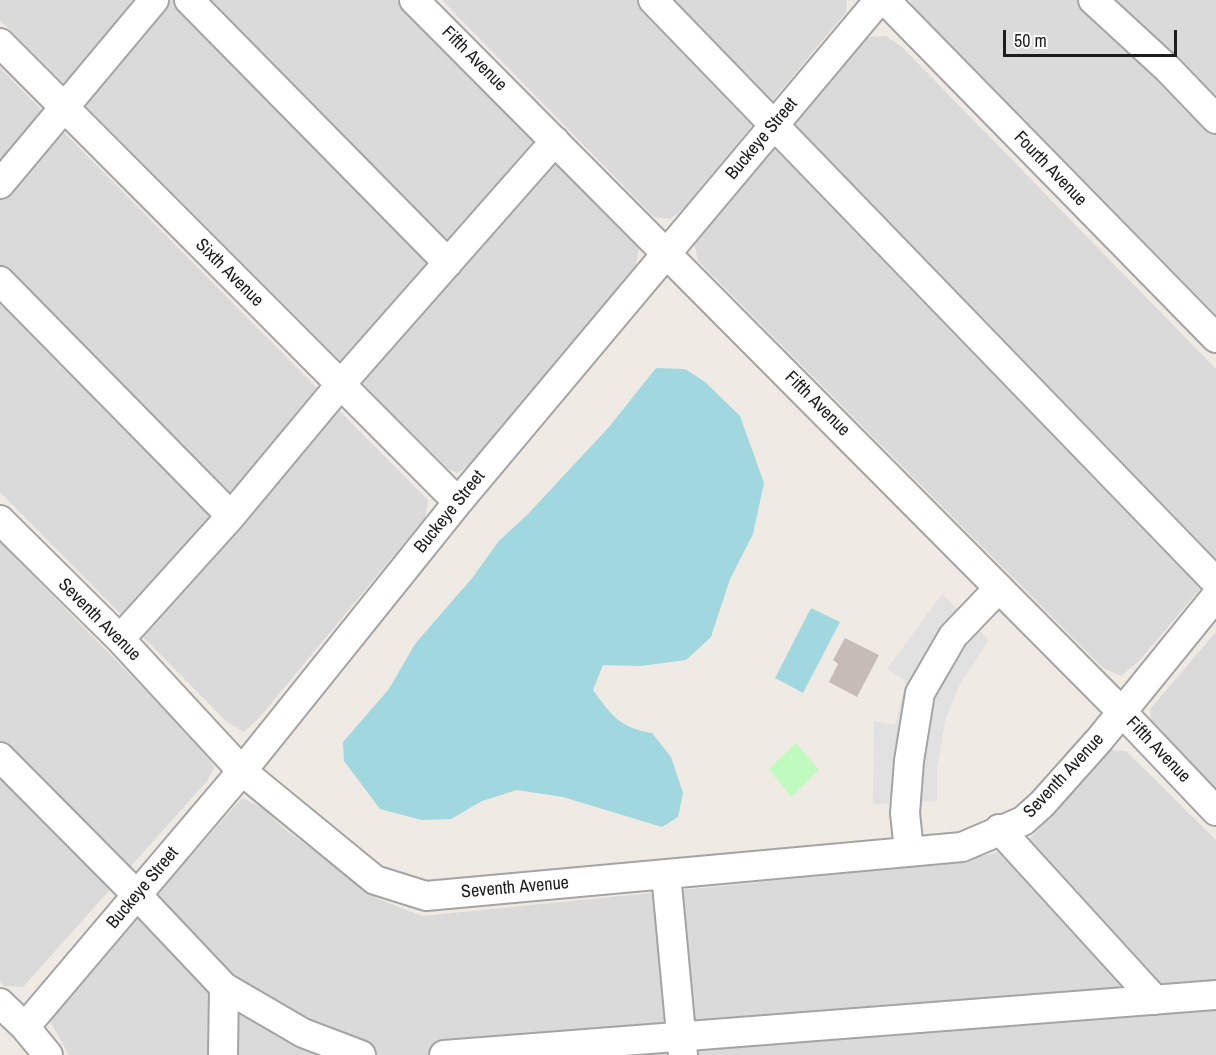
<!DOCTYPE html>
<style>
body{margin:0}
#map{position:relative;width:1216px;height:1055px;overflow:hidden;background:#efeae3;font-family:"Archivo Narrow",sans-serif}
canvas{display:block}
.scale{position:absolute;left:1003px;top:30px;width:174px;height:27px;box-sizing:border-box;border:3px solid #1d1d1d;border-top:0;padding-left:8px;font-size:18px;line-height:21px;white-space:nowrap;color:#1d1d1d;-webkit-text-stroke:4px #fff;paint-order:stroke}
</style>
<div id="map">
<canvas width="1216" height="1055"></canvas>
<div class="scale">50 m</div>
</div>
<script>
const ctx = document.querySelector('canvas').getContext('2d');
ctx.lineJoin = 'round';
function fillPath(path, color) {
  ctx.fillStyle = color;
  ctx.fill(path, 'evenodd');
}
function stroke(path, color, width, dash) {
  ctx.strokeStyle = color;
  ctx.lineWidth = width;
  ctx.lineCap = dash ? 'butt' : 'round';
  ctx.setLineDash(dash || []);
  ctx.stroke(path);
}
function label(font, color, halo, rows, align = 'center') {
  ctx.font = font + ' "Archivo Narrow",sans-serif';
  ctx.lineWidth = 4.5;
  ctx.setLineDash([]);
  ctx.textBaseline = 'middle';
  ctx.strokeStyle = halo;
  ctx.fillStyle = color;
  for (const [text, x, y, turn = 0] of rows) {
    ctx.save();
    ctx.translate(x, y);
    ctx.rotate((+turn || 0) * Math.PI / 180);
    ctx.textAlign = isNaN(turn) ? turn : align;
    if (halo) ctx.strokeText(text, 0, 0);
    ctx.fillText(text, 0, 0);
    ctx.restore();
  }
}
fillPath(new Path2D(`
 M0 0H397L629 233 639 249 636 266 470 465 457 473 441 466 0 20Z
 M442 0H847L846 12 683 209 670 219 654 217Z
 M910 0H1216V315L914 10Z
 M886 36 902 47 1216 369V570L1139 661 1121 676 1103 668 698 261 694 243 866 37Z
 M0 68 428 500 425 518 259 718 244 732 226 721 0 492Z
 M0 542 206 752 214 768 207 781 23 987 4 986 0 982Z
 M1216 632V793L1151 727 1150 709Z
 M1111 750 1126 751 1216 840V1055H69L51 1023 53 1012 242 798 261 807 286 830 376 898 422 916 940 864 992 854 1031 837Z`), '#dbdada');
fillPath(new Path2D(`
 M796 743 819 770 791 797 769 769Z`), '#bffbbe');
fillPath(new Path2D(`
 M942 594 989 640 960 684 946 717 937 769V801L873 804 874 721 895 725 906 681 887 669Z`), '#e1e1e1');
fillPath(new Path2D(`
 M656 368 685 369 705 382 740 416 764 483 753 534 730 579 711 637 686 660 641 666 603 665 593 690C611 715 620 728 652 733L671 757 683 793 678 817 662 827 563 797 517 790 482 801 451 819 422 820 380 809 344 761 343 742 389 689 415 644 473 577 499 541 527 515 609 427Z
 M811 608 840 622 803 693 775 678Z`), '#a1d7de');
fillPath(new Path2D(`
 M845 638 879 655 857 697 829 682 838 664 833 660Z`), '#c7bbb6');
const minor = new Path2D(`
 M189 0 448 263
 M414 0 1120 710 1216 811
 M653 0 1216 582
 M885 0 1216 338
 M1093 0 1168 69 1216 119
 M0 43 458 502
 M0 184 154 0
 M0 281 231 516
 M0 520 120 639 242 771 375 880 426 896 962 847 1023 821 1042 804 1100 739 1216 596
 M120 639 231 516 340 385 555 141
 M0 757 137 895 224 987 303 1033 361 1055
 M999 829 1155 1000
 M909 851 905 813 909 761 920 693 953 636 999 588
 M666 874 683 1055
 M0 1003 25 1027 48 1055
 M25 1027 242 771 458 502 879 0
 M223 1055 224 987
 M444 1055 1216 995`);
stroke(minor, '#a4a4a4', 32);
stroke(minor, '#fff', 28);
label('18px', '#1d1d1d', '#fff', [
 ["Fifth Avenue",474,59,45],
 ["Buckeye Street",762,139,-50],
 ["Fourth Avenue",1050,169,46],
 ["Sixth Avenue",229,273,45],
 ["Fifth Avenue",817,404,45],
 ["Buckeye Street",450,512,-51],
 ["Seventh Avenue",99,620,45],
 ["Fifth Avenue",1158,750,46],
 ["Seventh Avenue",1064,776,-47],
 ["Buckeye Street",143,888,-50],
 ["Seventh Avenue",515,888,-5]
]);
</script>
